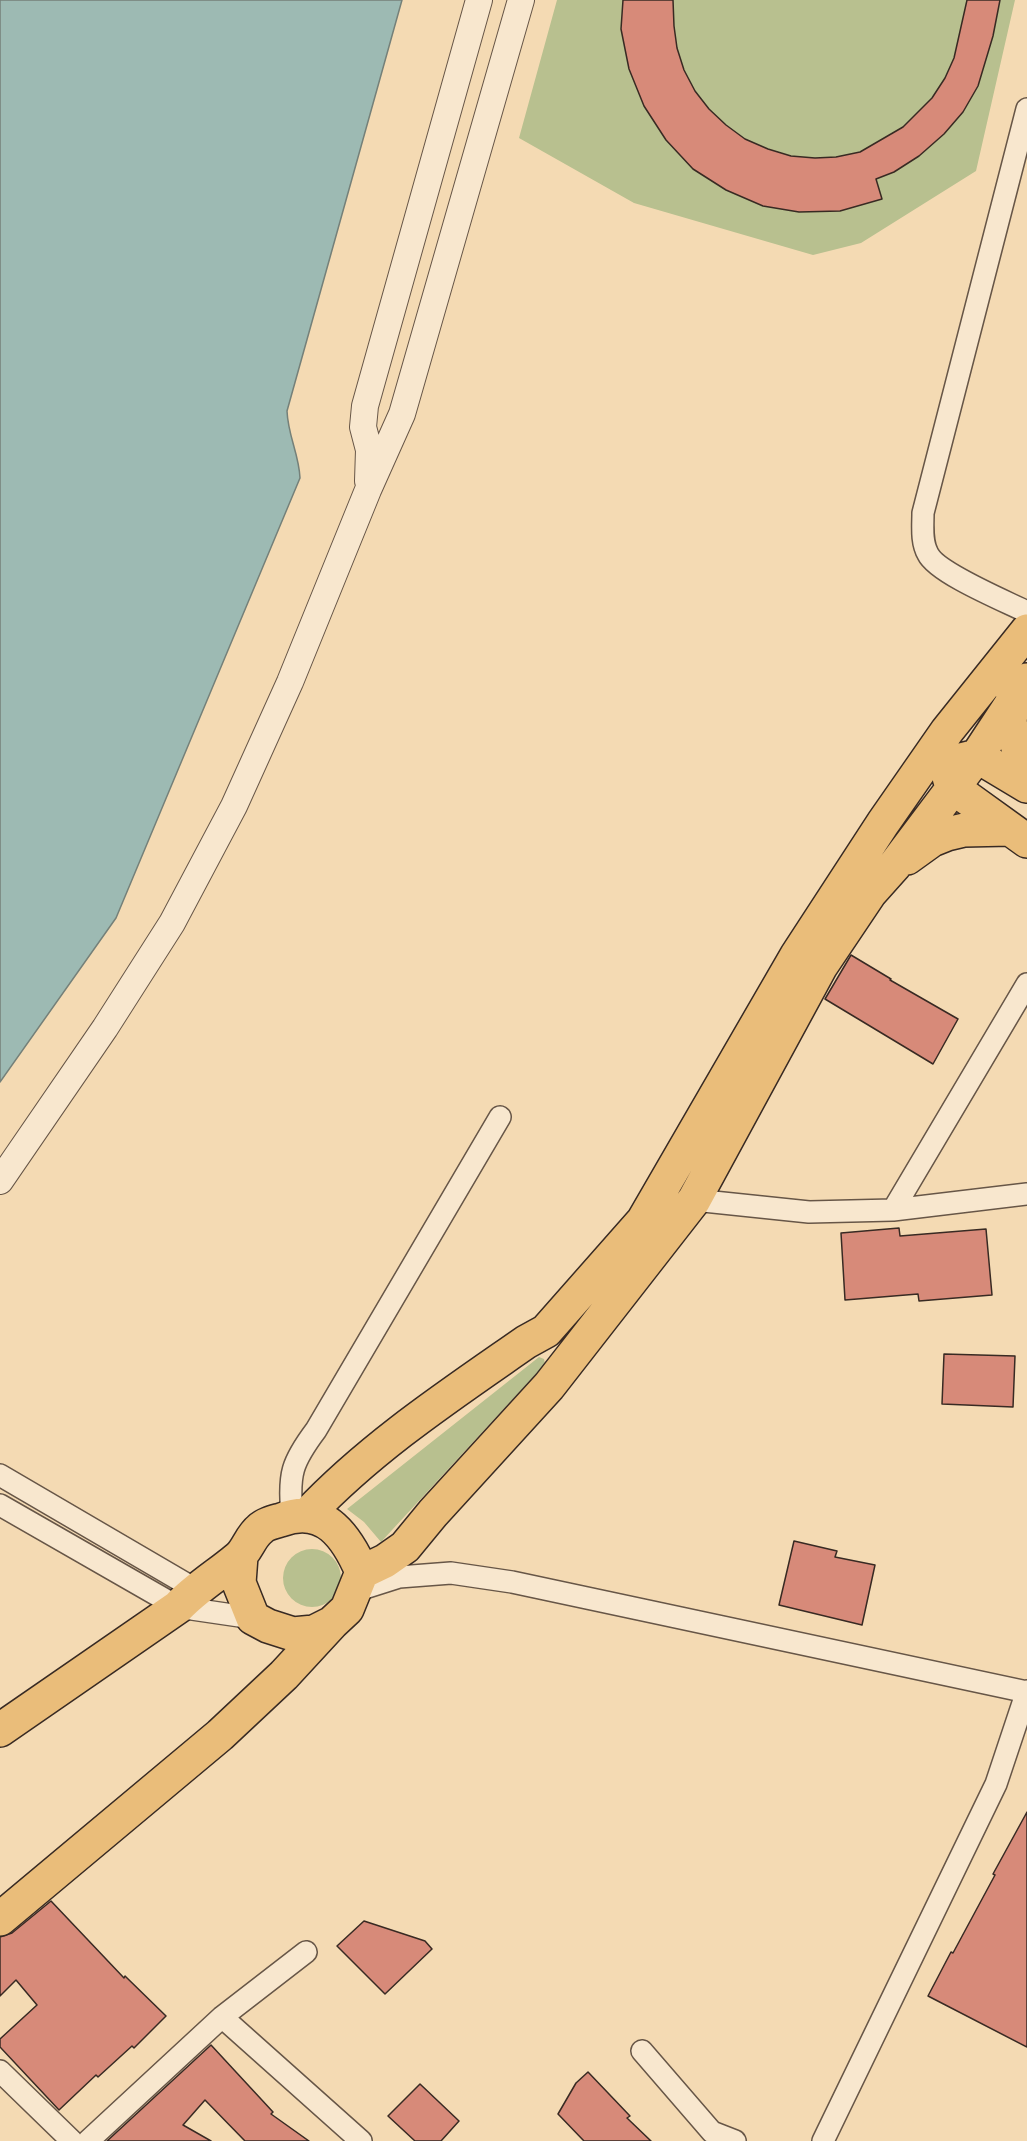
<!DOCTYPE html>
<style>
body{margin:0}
canvas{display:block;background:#f4dab3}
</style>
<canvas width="1027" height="2141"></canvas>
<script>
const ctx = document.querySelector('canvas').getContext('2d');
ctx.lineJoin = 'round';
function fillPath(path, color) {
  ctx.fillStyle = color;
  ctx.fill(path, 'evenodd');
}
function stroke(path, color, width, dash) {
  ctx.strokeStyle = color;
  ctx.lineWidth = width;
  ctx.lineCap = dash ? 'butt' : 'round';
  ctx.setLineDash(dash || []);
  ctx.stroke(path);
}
fillPath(new Path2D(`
 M557 0H1015L976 171 861 243 813 255 634 203 519 138Z
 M539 1357 544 1359 545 1364 381 1542 364 1522 347 1509Z
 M283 1578a29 29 0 1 1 58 0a29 29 0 1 1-58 0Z`), '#b8c08f');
const water = new Path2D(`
 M0 0H402L287 411C288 436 299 454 300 478L116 918 0 1082Z`);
fillPath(water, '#9dbab3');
stroke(water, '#758079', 1.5);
const building = new Path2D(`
 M623 0H673L674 26 677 48 684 70 695 91 709 109 726 125 745 139 768 149 791 156 815 158 836 157 860 152 903 127 932 98 945 78 954 58 967 0H1000L993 36 978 86 963 112 944 134 919 156 894 172 876 179 882 199 840 211 799 212 763 206 726 190 693 169 666 140 644 106 629 69 621 29Z
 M851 955 891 979 890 980 958 1019 933 1064 825 999Z
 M899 1228 900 1236 986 1229 992 1295 919 1301 918 1294 845 1300 841 1233Z
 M944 1354 1015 1356 1013 1407 942 1404Z
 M794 1541 837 1551 835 1557 875 1565 862 1625 779 1605Z
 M1027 1812V2047L928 1996 951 1952 953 1953 995 1875 993 1874Z
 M51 1901 124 1978 125 1976 166 2016 134 2048 132 2046 98 2077 96 2075 59 2110 0 2047V2039L37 2005 16 1980 0 1996V1937L12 1933Z
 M364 1921 425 1941 432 1949 385 1994 337 1946Z
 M211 2045 273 2112 271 2114 309 2141H245L205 2100 183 2125 211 2141H107Z
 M588 2072 630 2116 627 2118 651 2141H584L558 2114 576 2083Z
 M420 2084 459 2121 441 2141H415L388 2116Z`);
fillPath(building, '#d78a79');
stroke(building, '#382a23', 1.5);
const minor = new Path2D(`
 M1027 109 923 513C923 526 921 542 928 554 937 573 1005 601 1027 612
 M694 1200 809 1212 893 1210 1027 1194
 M893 1210 1027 984
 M0 1475 195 1589
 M0 1505 178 1607 253 1618
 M292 1515C288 1474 292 1462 316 1430L500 1117
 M355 1591 399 1577 451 1573 512 1582 1027 1692
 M222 2017 361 2141
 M642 2051 712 2132 735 2141
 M0 2071 72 2141
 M88 2141 222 2017 306 1952
 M823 2141 996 1784 1027 1691`);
const tertiary = new Path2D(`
 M368 481 369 450 363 427 365 406 479 0
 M0 1181 105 1028 172 923 234 806 290 682 368 490 402 414 521 0`);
const primary = new Path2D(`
 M1012 701 1010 723 1027 775
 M957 761 977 756 1027 786
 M949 765V777L952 787 1027 841
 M907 858 932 840 947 834 964 830 1010 829
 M307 1515C371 1447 450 1395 526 1342L546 1331 643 1221 797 955 883 823 947 731 1027 631
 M362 1572 385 1561 405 1547 433 1513 549 1386 694 1200 821 966 870 893 895 865 977 756 1027 680
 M0 1730 178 1607C197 1587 218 1575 238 1558 247 1551 250 1537 260 1529 265 1524 274 1522 281 1520 324 1503 347 1537 362 1572L347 1609 332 1623 314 1632 293 1634 268 1626 253 1618 239 1583 241 1556
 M0 1919 220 1735 284 1675 332 1623`);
stroke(minor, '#675647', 24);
stroke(tertiary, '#675647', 28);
stroke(primary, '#382a23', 36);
stroke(minor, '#f8e7ce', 21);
stroke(tertiary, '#f8e7ce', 26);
stroke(primary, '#eabd7a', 33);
</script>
